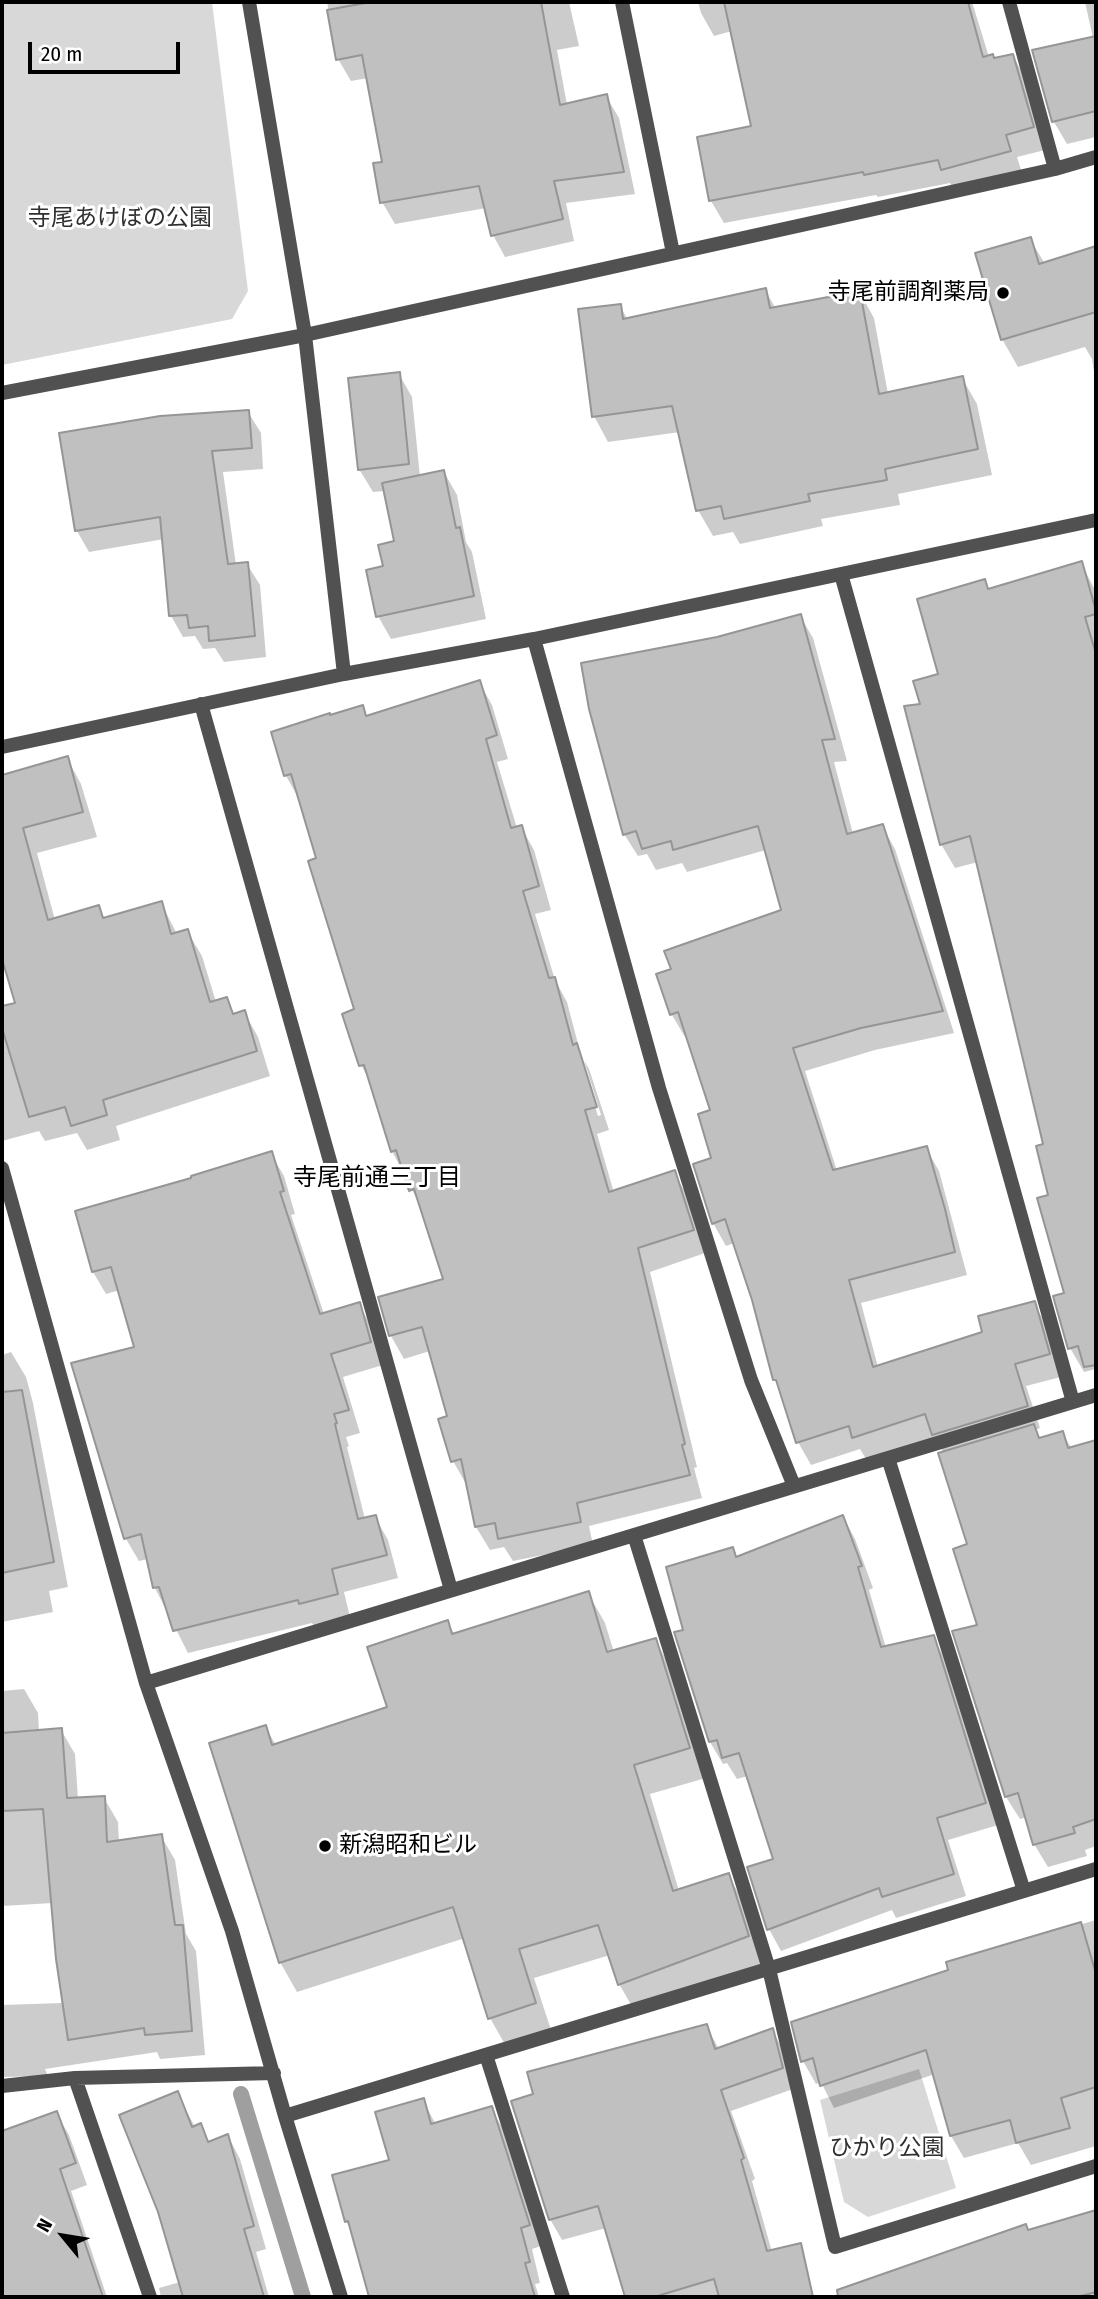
<!DOCTYPE html>
<meta charset="utf-8">
<style>
body{margin:0}
#map{position:relative;width:1098px;height:2299px;overflow:hidden;background:#fff;font-family:"Fira Sans Condensed",sans-serif}
canvas{display:block}
.frame{position:absolute;inset:0;border:4px solid #000;pointer-events:none}
.north{position:absolute;left:28px;top:2201px;width:70px;height:70px;-webkit-text-stroke:5px #fff;paint-order:stroke;rotate:300deg;font-size:19px;font-weight:700;line-height:28px;text-align:center;color:#000}
.north::after{content:'';display:block;margin:auto;width:24px;height:32px;background:#000;clip-path:polygon(50% 0,100% 100%,50% 72%,0 100%)}
.scale{position:absolute;left:28px;top:42px;width:152px;height:32px;box-sizing:border-box;border:4px solid #000;border-top:0;padding-left:9px;font-size:21px;line-height:24px;white-space:nowrap;color:#000;-webkit-text-stroke:5px #fff;paint-order:stroke}
</style>
<div id="map">
<canvas width="1098" height="2299"></canvas>
<div class="frame"></div>
<div class="north">N</div>
<div class="scale">20 m</div>
</div>
<script>
const ctx = document.querySelector('canvas').getContext('2d');
ctx.lineJoin = 'round';
function fillPath(path, color) {
  ctx.fillStyle = color;
  ctx.fill(path, 'evenodd');
}
function stroke(path, color, width, dash) {
  ctx.strokeStyle = color;
  ctx.lineWidth = width;
  ctx.lineCap = dash ? 'butt' : 'round';
  ctx.setLineDash(dash || []);
  ctx.stroke(path);
}
function label(font, color, halo, rows, align = 'center') {
  ctx.font = font + ' "Fira Sans Condensed","Noto Sans JP",sans-serif';
  ctx.lineWidth = 6;
  ctx.setLineDash([]);
  ctx.textBaseline = 'middle';
  ctx.strokeStyle = halo;
  ctx.fillStyle = color;
  for (const [text, x, y, turn = 0] of rows) {
    ctx.save();
    ctx.translate(x, y);
    ctx.rotate((+turn || 0) * Math.PI / 180);
    ctx.textAlign = isNaN(turn) ? turn : align;
    if (halo) ctx.strokeText(text, 0, 0);
    ctx.fillText(text, 0, 0);
    ctx.restore();
  }
}
fillPath(new Path2D(`
 M2 2H212L248 291 232 319 2 365Z
 M919 2069 956 2188 868 2217 844 2202 820 2100Z`), '#d8d8d8');
fillPath(new Path2D(`
 M327 2H569L579 46 557 50 567 105 606 96 619 118 635 194 566 203 574 241 505 257 493 235 486 208 395 224 382 202 384 163 368 78 351 81 338 59Z
 M698 2H972L989 57 995 60 1013 56 1026 79 1045 150 1017 157 1022 173 955 192 950 183 878 197 876 195 724 223 711 201 699 138 753 128 732 31 714 36 701 13Z
 M1085 2H1096V137L1067 144 1054 122 1034 51 1093 38Z
 M1030 239 1045 264 1096 247V385L1092 359 1085 347 1018 367 1002 339Z
 M765 290 776 309 860 293 874 318 888 394 962 378 977 404 992 475 898 494 900 505 821 519 823 526 740 544 733 532 713 536 698 510 680 432 608 442 594 416 620 306 628 320Z
 M399 374 412 397 420 477 444 472 457 495 466 542 472 552 486 619 391 639 378 616 385 568 396 543 385 491 373 492 359 469Z
 M248 412 261 433 263 469 223 472 236 565 247 564 260 585 266 657 224 662 215 648 203 649 195 636 183 637 171 616 164 539 89 552 77 531 61 435Z
 M1081 563 1096 592V1369L1084 1372 1070 1348 1066 1295 1050 1196 1045 1145 978 862 955 868 941 844 922 706 940 675 984 581 990 590Z
 M800 616 813 638 847 761 834 762 853 834 882 826 895 849 954 1033 875 1050 805 1071 837 1171 926 1148 939 1171 967 1275 861 1303 878 1367 984 1333 1034 1303 1047 1326 1061 1377 1026 1386 1040 1428 1035 1430 1041 1439 1062 1433 1072 1449 1092 1443 1096 1451V1846L1085 1850 1087 1856 1048 1867 1034 1844 1027 1817 1020 1819 1006 1797 980 1626 970 1545 944 1453 935 1438 866 1459 860 1449 811 1465 798 1442 782 1392 775 1380 754 1299 734 1243 726 1246 713 1223V1111L688 1036 685 1037 672 1015 658 975 673 970 783 911 766 850 687 872 682 863 656 870 647 854 638 856 624 834 718 638Z
 M479 682 492 705 508 759 497 762 517 828 521 827 534 850 551 910 535 914 555 980 567 1002 581 1055 589 1069 609 1130 597 1134 614 1193 674 1173 687 1195 705 1253 650 1272 697 1467 694 1468 702 1498 589 1526 593 1545 513 1561 504 1547 490 1550 476 1527 468 1483 466 1484 453 1461 449 1418 430 1351 404 1359 391 1336 381 1299 446 1280 424 1213 392 1151 371 1083 361 1065 356 1010 318 860 299 799 286 776 273 733 362 707 368 717ZM579 1055 584 1060 601 1115 598 1116Z
 M67 758 81 784 97 837 37 853 55 920 98 908 105 919 161 903 177 934 187 931 202 956 216 1002 226 999 235 1015 244 1012 258 1037 270 1076 116 1126 120 1140 87 1150 77 1133 45 1141 39 1131 2 1141V1056L4 1055 2 1044V1008L17 1004 2 952V777Z
 M271 1154 284 1176 295 1214 291 1215 324 1314 359 1305 372 1327 383 1365 343 1377 360 1433 346 1437 349 1446 347 1447 365 1519 375 1517 388 1540 398 1578 344 1592 350 1617 314 1626 312 1623 188 1653 155 1588 148 1559 139 1561 126 1539 73 1364 136 1349 120 1290 106 1294 93 1272 77 1213 194 1179Z
 M11 1352 26 1377 33 1403 68 1587 49 1591 53 1612 2 1622V1355Z
 M843 1517 855 1539 873 1588 869 1590 886 1648 933 1637 945 1659 998 1825 948 1840 966 1896 896 1918 892 1910 781 1951 769 1929 775 1860 748 1776 737 1779 727 1763 723 1764 710 1742 677 1633 685 1631 732 1549 737 1558Z
 M588 1593 605 1623 614 1652 655 1640 672 1669 706 1778 650 1794 679 1891 728 1875 745 1904 764 1966 636 2013 619 1984 610 1955 534 1978 552 2033 507 2048 490 2018 465 1938 297 1992 280 1962 265 1727 276 1745 389 1708 447 1622 455 1635Z
 M24 1689 38 1713 39 1732 61 1730 75 1754 78 1799 104 1798 118 1822 119 1842 161 1836 175 1860 186 1934 196 1951 205 2055 160 2059 157 2052 45 2069 48 2076 2 2077V2005L62 2003 53 1903 2 1906V1691Z
 M1096 1920V2146L1031 2165 1018 2143 964 2158 951 2136 935 2074 834 2108 821 2082 816 2084 803 2061 950 1971 948 1963Z
 M706 2026 719 2049 772 2030 784 2051 793 2089 731 2111 755 2179 752 2181 772 2252 797 2269 803 2297H627L606 2228 562 2240 550 2219Z
 M177 2093 195 2127 200 2125 210 2143 228 2136 240 2159 266 2249 256 2252 269 2297H161L159 2288 180 2282Z
 M423 2100 436 2125 491 2108 503 2129 541 2246 532 2249 540 2283 535 2284 539 2297H370L353 2232 346 2221 391 2161Z
 M56 2113 69 2135 87 2185 71 2191 107 2297H2V2133Z
 M1096 2211V2297H860L856 2286Z`), '#0003');
stroke(new Path2D(`
 M241 2094 303 2297`), '#9f9f9f', 16);
const building = new Path2D(`
 M371 2H541L560 105 607 94 624 172 554 181 563 219 491 236 479 186 380 203 373 163 382 162 362 55 336 60 327 10Z
 M724 2H968L983 57 993 54 994 58 1013 54 1034 127 1006 135 1011 151 941 170 938 160 864 175 863 172 709 201 697 137 751 126Z
 M1096 36V111L1052 122 1032 50Z
 M1031 237 1039 264 1096 246V312L1001 340 975 253Z
 M766 288 770 308 860 291 879 394 963 376 978 449 885 469 887 480 808 494 810 501 724 519 721 506 696 511 672 406 592 417 578 309 621 304 623 319Z
 M400 372 409 464 358 470 348 378Z
 M249 410 252 448 212 451 228 564 248 562 255 636 209 641 208 626 189 628 187 615 169 616 160 517 75 531 59 433 160 416Z
 M444 470 456 528 460 527 474 596 376 617 366 570 383 566 378 545 394 541 382 483Z
 M1082 561 1096 611V614L1085 617 1096 654V1365L1084 1367 1078 1346 1068 1349 1053 1296 1064 1293 1037 1198 1048 1195 1036 1146 1043 1144 970 836 940 845 904 706 920 704 913 681 938 674 917 599 985 579 988 589Z
 M801 614 835 739 822 740 847 834 883 824 943 1011 861 1028 793 1048 833 1170 927 1146 945 1209 955 1252 849 1280 873 1367 982 1332 978 1316 1035 1301 1050 1354 1015 1364 1028 1406 932 1435 925 1414 852 1438 849 1426 796 1443 776 1380H773L752 1300 725 1219 712 1224 693 1164 711 1158 698 1114 710 1110 678 1012 670 1015 656 974 671 969 664 951 781 910 758 826 673 850 671 841 642 849 636 831 623 835 589 709 581 663 717 637Z
 M480 680 497 735 486 739 511 828 522 825 539 886 523 891 549 978 555 977 573 1045 577 1043 597 1107 585 1110 609 1192 675 1170 694 1230 638 1248 685 1444 682 1445 690 1475 577 1503 581 1522 498 1539 495 1523 475 1527 461 1459 451 1462 438 1419 447 1416 422 1327 389 1336 378 1297 443 1279 414 1189 409 1191 396 1150 391 1152 364 1065 359 1066 342 1014 354 1009 308 861 316 858 291 774 284 776 271 732 330 713V715L363 705 366 716Z
 M68 756 83 812 23 828 48 920 99 905 103 918 162 901 171 934 188 929 210 1002 227 997 233 1014 245 1010 257 1051 103 1100 107 1115 71 1126 65 1107 29 1117 2 1028V1006L15 1003 2 959V775Z
 M272 1151 284 1191 280 1192 320 1314 360 1302 371 1342 331 1354 349 1410 334 1414 337 1423 335 1424 358 1519 376 1515 387 1555 332 1569 338 1594 299 1604 298 1600 173 1631 159 1587 153 1588 141 1534 124 1539 71 1363 134 1347 111 1267 92 1272 75 1211 191 1178V1176Z
 M22 1390 54 1562 2 1573V1392Z
 M1034 1424 1039 1438 1063 1431 1068 1448 1096 1440V1819L1073 1827 1075 1833 1033 1845 1018 1793 1005 1797 952 1631 977 1625 953 1549 967 1544 938 1453Z
 M843 1515 862 1566 858 1567 881 1647 934 1635 986 1803 937 1818 954 1874 882 1897 879 1888 767 1930 747 1867 773 1859 739 1753 722 1758 717 1740 709 1742 674 1632 683 1630 666 1567 733 1547 736 1557Z
 M589 1591 607 1652 656 1638 690 1748 634 1765 673 1891 729 1873 749 1936 618 1985 598 1925 519 1949 536 2003 488 2019 453 1907 279 1963 209 1743 266 1725 272 1745 387 1707 367 1647 448 1620 452 1634Z
 M62 1728 67 1798 105 1796 107 1842 162 1834 175 1925H183L192 2031 145 2035 144 2028 68 2040 56 1959 43 1809 2 1811V1733Z
 M1081 1922 1096 1974V2087L1061 2098 1070 2128 1016 2143 1010 2120 950 2136 926 2050 820 2086 813 2058 801 2062 791 2022 948 1970 946 1962Z
 M707 2024 715 2049 773 2028 783 2068 721 2090 744 2158 741 2160 767 2251 801 2243 813 2297H719L714 2279 654 2297H625L598 2206 549 2220 511 2101 533 2094 527 2072Z
 M178 2091 192 2127 201 2123 208 2142 228 2134 254 2226 244 2229 264 2297H183L158 2212 119 2115Z
 M424 2098 431 2124 492 2106 530 2225 521 2228 530 2262 525 2263 535 2297H369L348 2221 345 2222 332 2175 389 2160 375 2112Z
 M57 2111 76 2163 60 2169 103 2297H2V2131Z
 M1096 2210V2292L1077 2297H838L837 2290 1026 2224 1028 2230Z`);
fillPath(building, '#c0c0c0');
stroke(building, '#959595', 2);
stroke(new Path2D(`
 M249 2 305 335 344 674
 M622 2 673 253
 M1009 2 1055 169
 M2 393 305 335 1055 169 1096 157
 M841 574 1073 1402
 M534 639 659 1088 751 1380 794 1486
 M201 704 451 1590
 M2 747 344 674 534 639 1096 520
 M2 1168 146 1683 232 1931 285 2116 341 2297
 M888 1458 1024 1891
 M634 1535 769 1969 835 2247 1096 2166
 M146 1683 1096 1395
 M486 2055 563 2297
 M75 2078 150 2297
 M2 2086 75 2078 274 2073
 M285 2116 1096 1869`), '#515151', 14);
for (const [x, y, r, color] of [
 [1003,293,7,"#000"],
 [325,1846,7,"#000"]
]) {
  const dot = new Path2D();
  dot.arc(x, y, r, 0, 2 * Math.PI);
  ctx.fillStyle = color;
  ctx.fill(dot);
  stroke(dot, '#fff', 2.5);
}
label('23px', '#2f2f2f', '#fff', [
 ["寺尾あけぼの公園",120,219],
 ["ひかり公園",887,2149]
]);
label('23px', '#000', '#fff', [
 ["寺尾前調剤薬局",989,293],
 ["新潟昭和ビル",339,1846,"left"]
], 'right');
label('24px', '#000', '#fff', [
 ["寺尾前通三丁目",377,1178]
]);
</script>
